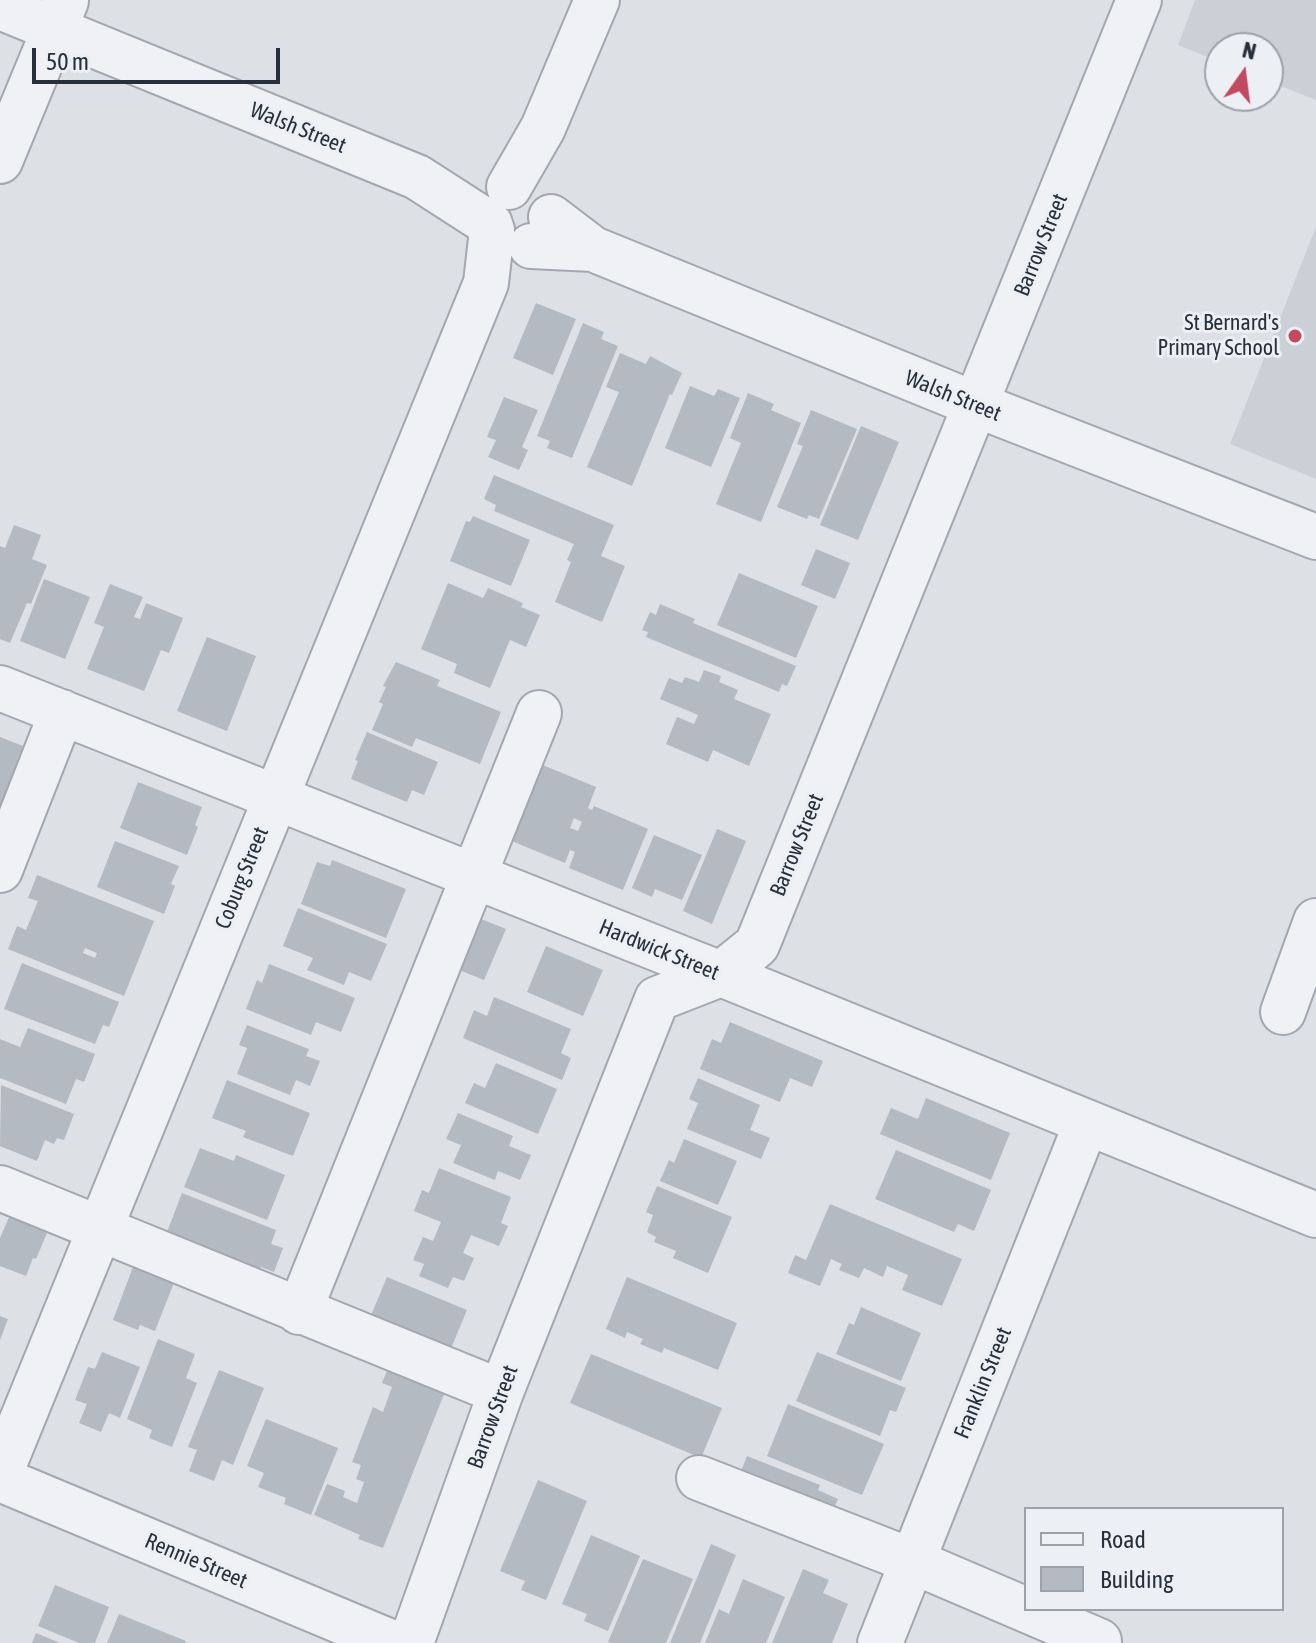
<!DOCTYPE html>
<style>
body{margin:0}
#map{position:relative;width:1316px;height:1643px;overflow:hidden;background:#dde0e5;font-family:"Asap Condensed",sans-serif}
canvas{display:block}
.legend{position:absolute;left:1024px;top:1507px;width:260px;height:104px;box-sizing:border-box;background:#eceff3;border:2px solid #9da2a9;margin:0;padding:10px 14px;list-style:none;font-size:24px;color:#272f3b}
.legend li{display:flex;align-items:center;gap:16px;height:40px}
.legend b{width:40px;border:2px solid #9da2a9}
.north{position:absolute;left:1204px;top:32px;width:80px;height:80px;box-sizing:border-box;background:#eceff3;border:2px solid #9da2a9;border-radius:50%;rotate:14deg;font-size:22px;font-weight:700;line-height:32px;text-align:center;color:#272f3b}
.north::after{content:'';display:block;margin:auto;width:28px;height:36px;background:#c34961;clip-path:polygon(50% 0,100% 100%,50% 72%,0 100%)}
.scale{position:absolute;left:32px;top:48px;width:248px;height:36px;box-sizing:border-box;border:4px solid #272f3b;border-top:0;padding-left:10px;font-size:24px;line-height:28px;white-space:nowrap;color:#272f3b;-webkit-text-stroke:6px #eceff3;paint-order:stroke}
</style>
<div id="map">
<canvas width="1316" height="1643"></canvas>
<ul class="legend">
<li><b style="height:10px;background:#eff1f4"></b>Road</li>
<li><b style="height:22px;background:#b4bac2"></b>Building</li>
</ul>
<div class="north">N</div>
<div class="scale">50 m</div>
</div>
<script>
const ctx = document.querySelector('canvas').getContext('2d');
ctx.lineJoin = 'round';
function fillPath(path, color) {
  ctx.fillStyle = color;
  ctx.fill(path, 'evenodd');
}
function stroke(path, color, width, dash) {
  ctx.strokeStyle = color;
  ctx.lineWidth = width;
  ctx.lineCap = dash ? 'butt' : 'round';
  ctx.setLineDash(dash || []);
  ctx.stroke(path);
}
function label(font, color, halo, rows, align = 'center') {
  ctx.font = font + ' "Asap Condensed",sans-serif';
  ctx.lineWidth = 6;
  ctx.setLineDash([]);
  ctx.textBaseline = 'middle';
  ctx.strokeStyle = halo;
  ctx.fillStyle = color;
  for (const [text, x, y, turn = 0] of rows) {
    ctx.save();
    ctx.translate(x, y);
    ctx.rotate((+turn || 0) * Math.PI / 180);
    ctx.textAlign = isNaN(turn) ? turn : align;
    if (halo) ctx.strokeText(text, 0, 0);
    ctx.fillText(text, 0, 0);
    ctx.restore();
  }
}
fillPath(new Path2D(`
 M1195 0H1316V100L1268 81V48H1220V62L1178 45Z
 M1316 227V479L1230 444Z`), '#cbd0d7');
fillPath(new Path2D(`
 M536 303 576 319 553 375 513 358Z
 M583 323 604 332 601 339 618 346 572 458 547 448 550 441 537 436Z
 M620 353 646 364 650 356 682 373 672 395 670 394 632 486 587 467 619 392 606 387Z
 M690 386 714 396 718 389 740 398 711 467 665 448Z
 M748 393 774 404 771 410 801 423 761 522 716 504 741 443 730 438Z
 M504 397 538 410 522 447 528 450 519 470 488 457 496 440 487 437Z
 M811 410 857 429 819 519 809 515 807 519 777 507 803 446 797 444Z
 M861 426 899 442 858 540 820 525Z
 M494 475 614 525 601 556 625 566 602 622 555 602 571 562 567 560 574 544 494 511 496 505 484 499Z
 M473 516 530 540 511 586 450 561 466 521 470 522Z
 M14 525 41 535 32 559 47 565 31 604 27 603 10 643 0 639V546L5 548Z
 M816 549 850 563 835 599 801 585Z
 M739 573 818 606 796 658 717 625Z
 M44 579 90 597 65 659 20 641Z
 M448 583 483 598 488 588 523 603 521 607 540 615 526 647 510 640 490 688 454 673 457 664 421 649Z
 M110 584 143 597 134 617 140 619 146 603 183 618 169 653 161 650 144 691 87 669 104 627 94 623Z
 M660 604 695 619 693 623 796 666 787 686 782 684 779 692 646 637 648 632 642 630 650 612 656 615Z
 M207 637 256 656 227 731 177 711Z
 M396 662 440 680 437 686 501 712 480 764 416 738 412 747 372 730 383 704 379 702 386 687 383 686Z
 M704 670 721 676 719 682 738 690 734 699 771 714 749 766 713 750 708 762 666 744 677 717 694 724 698 715 660 699 669 678 682 683 685 677 699 682Z
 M367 732 438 762 424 795 412 790 407 802 351 779 358 761 355 760Z
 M0 737 36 751 0 832Z
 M533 761 596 787 588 808 592 810 594 806 648 829 623 890 569 868 575 852 570 850 565 863 502 837ZM574 818 582 822 578 831 570 828Z
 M138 782 202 807 195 825 198 827 187 855 120 828Z
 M717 829 746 841 712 924 683 911Z
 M654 835 702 855 682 900 655 889 652 897 632 888Z
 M115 841 179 866 171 884 175 886 164 914 97 887Z
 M332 860 406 889 386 938 301 904 317 862 330 866Z
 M37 875 154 921 124 996 8 949 17 926 26 930 38 901 28 898ZM85 948 97 953 95 958 83 953Z
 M298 908 387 944 371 981 349 972 344 985 307 970 313 958 283 946Z
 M471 915 506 929 484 980 449 966Z
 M546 946 603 970 583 1016 527 992Z
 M22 963 119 1002 109 1027 103 1025 95 1044 4 1009Z
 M269 964 355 998 341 1032 316 1022 311 1035 246 1009 257 980 262 983Z
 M494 997 571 1029 561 1053 571 1058 562 1080 463 1038 474 1010 487 1016Z
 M730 1022 823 1061 812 1087 790 1078 780 1102 700 1069 712 1039 721 1043Z
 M247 1025 309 1049 306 1056 320 1061 310 1086 296 1080 290 1095 237 1074 247 1048 239 1045Z
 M28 1028 95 1054 84 1082 76 1079 66 1104 0 1078V1039L20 1047Z
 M496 1063 557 1089 538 1134 465 1103 474 1083 485 1088Z
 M698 1078 760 1105 750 1130 770 1138 761 1159 687 1129 698 1103 689 1099Z
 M227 1080 310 1113 293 1156 243 1137 246 1131 212 1118Z
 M1 1085 74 1114 64 1140 57 1138 54 1144 45 1140 37 1161 0 1146Z
 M926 1098 1010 1133 991 1180 880 1134 891 1108 918 1119Z
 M458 1113 513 1136 509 1146 531 1155 520 1180 498 1171 495 1180 453 1163 461 1145 446 1139Z
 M684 1139 737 1161 718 1205 660 1181 669 1160 674 1163Z
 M200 1148 234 1161 236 1155 285 1175 267 1220 184 1187Z
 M896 1150 991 1190 974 1231 958 1224 954 1232 875 1199Z
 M439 1168 511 1197 501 1223 508 1226 499 1246 471 1235 463 1253 474 1258 464 1281 453 1277 448 1288 419 1276 424 1264 413 1260 423 1237 433 1241 441 1222 414 1211 422 1190 429 1193Z
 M657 1186 732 1217 708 1273 673 1258 676 1251 654 1242 656 1237 647 1232 653 1215 646 1212Z
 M182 1193 276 1230 271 1244 283 1248 274 1272 261 1267 258 1277 164 1240Z
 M16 1201 54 1216 36 1259 33 1258 26 1276 0 1266V1238Z
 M830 1204 962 1259 942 1306 902 1290 908 1275 887 1266 883 1277 864 1268 859 1278 839 1270 842 1264 831 1259 820 1286 788 1273 795 1255 806 1260Z
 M155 1266 177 1275 155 1331 140 1325 138 1330 113 1320 133 1267 151 1275Z
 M387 1277 467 1310 447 1358 367 1325Z
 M627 1277 737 1323 718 1370 664 1348 662 1353 640 1344 643 1339 627 1332 625 1338 606 1329Z
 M861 1307 921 1333 901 1381 836 1354 849 1323 854 1325Z
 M0 1316 8 1319 0 1340Z
 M158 1339 195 1354 186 1378 197 1383 172 1447 149 1438 152 1430 127 1419Z
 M102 1352 140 1367 120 1418 109 1413 101 1432 79 1423 87 1404 75 1400 88 1367 95 1369Z
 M817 1352 906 1388 896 1412 890 1410 880 1436 796 1401Z
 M591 1354 722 1408 701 1458 570 1403Z
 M393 1356 450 1379 383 1548 358 1539 360 1535 314 1515 327 1484 345 1491 343 1497 357 1503 364 1482 356 1479 361 1465 352 1462 373 1407 383 1412 392 1387 382 1383Z
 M219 1370 264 1388 233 1465 222 1460 214 1481 189 1471 197 1450 188 1447Z
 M788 1404 884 1444 862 1495 767 1456Z
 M266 1419 338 1448 311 1515 284 1504 286 1498 258 1487 264 1473 247 1466Z
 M747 1456 820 1485 818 1490 838 1499 829 1520 737 1481Z
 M538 1480 587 1501 546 1600 521 1590 525 1581 500 1571Z
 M591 1535 640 1556 608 1631 584 1621 587 1614 562 1604Z
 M711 1544 736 1555 700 1643H670Z
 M643 1559 693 1579 666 1643H611L608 1642Z
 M803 1569 829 1580 823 1593 848 1604 832 1643H772Z
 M743 1579 785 1597 766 1643H705L719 1609 729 1614Z
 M55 1585 109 1607 95 1643H79L38 1626Z
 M119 1614 186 1641 185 1643H107Z
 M36 1633 60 1643H32Z`), '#b4bac2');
const minor = new Path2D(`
 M0 7 417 177 490 224
 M0 161 66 1
 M509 187 543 128 597 0
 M551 217 593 249 977 405 1316 537
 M531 246 593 249
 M0 688 721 974 1316 1215
 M0 870 62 712
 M1283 1012 1316 921
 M0 1188 501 1392
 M299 1312 539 713
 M0 1474 486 283 492 230
 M699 1478 912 1561 1099 1641
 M0 1479 393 1643
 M411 1643 501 1392 657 999 721 974 757 945 1139 0
 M880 1643 1086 1124`);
stroke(minor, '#a3a7af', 48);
stroke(minor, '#eff1f4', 44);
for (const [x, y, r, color] of [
 [1295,336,8,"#c34961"]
]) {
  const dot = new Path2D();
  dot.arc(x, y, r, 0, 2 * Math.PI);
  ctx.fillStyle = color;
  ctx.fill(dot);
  stroke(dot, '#eceff3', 3);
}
label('22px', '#272f3b', '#eceff3', [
 ["Walsh Street",298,128,22],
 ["Barrow Street",1041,245,-68],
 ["Walsh Street",953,396,22],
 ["Barrow Street",797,845,-68],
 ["Coburg Street",242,878,-68],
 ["Hardwick Street",659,950,22],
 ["Franklin Street",983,1383,-68],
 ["Barrow Street",493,1417,-70],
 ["Rennie Street",196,1561,23]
]);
label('22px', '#272f3b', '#eceff3', [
 ["St Bernard's",1279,323],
 ["Primary School",1279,348]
], 'right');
</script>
